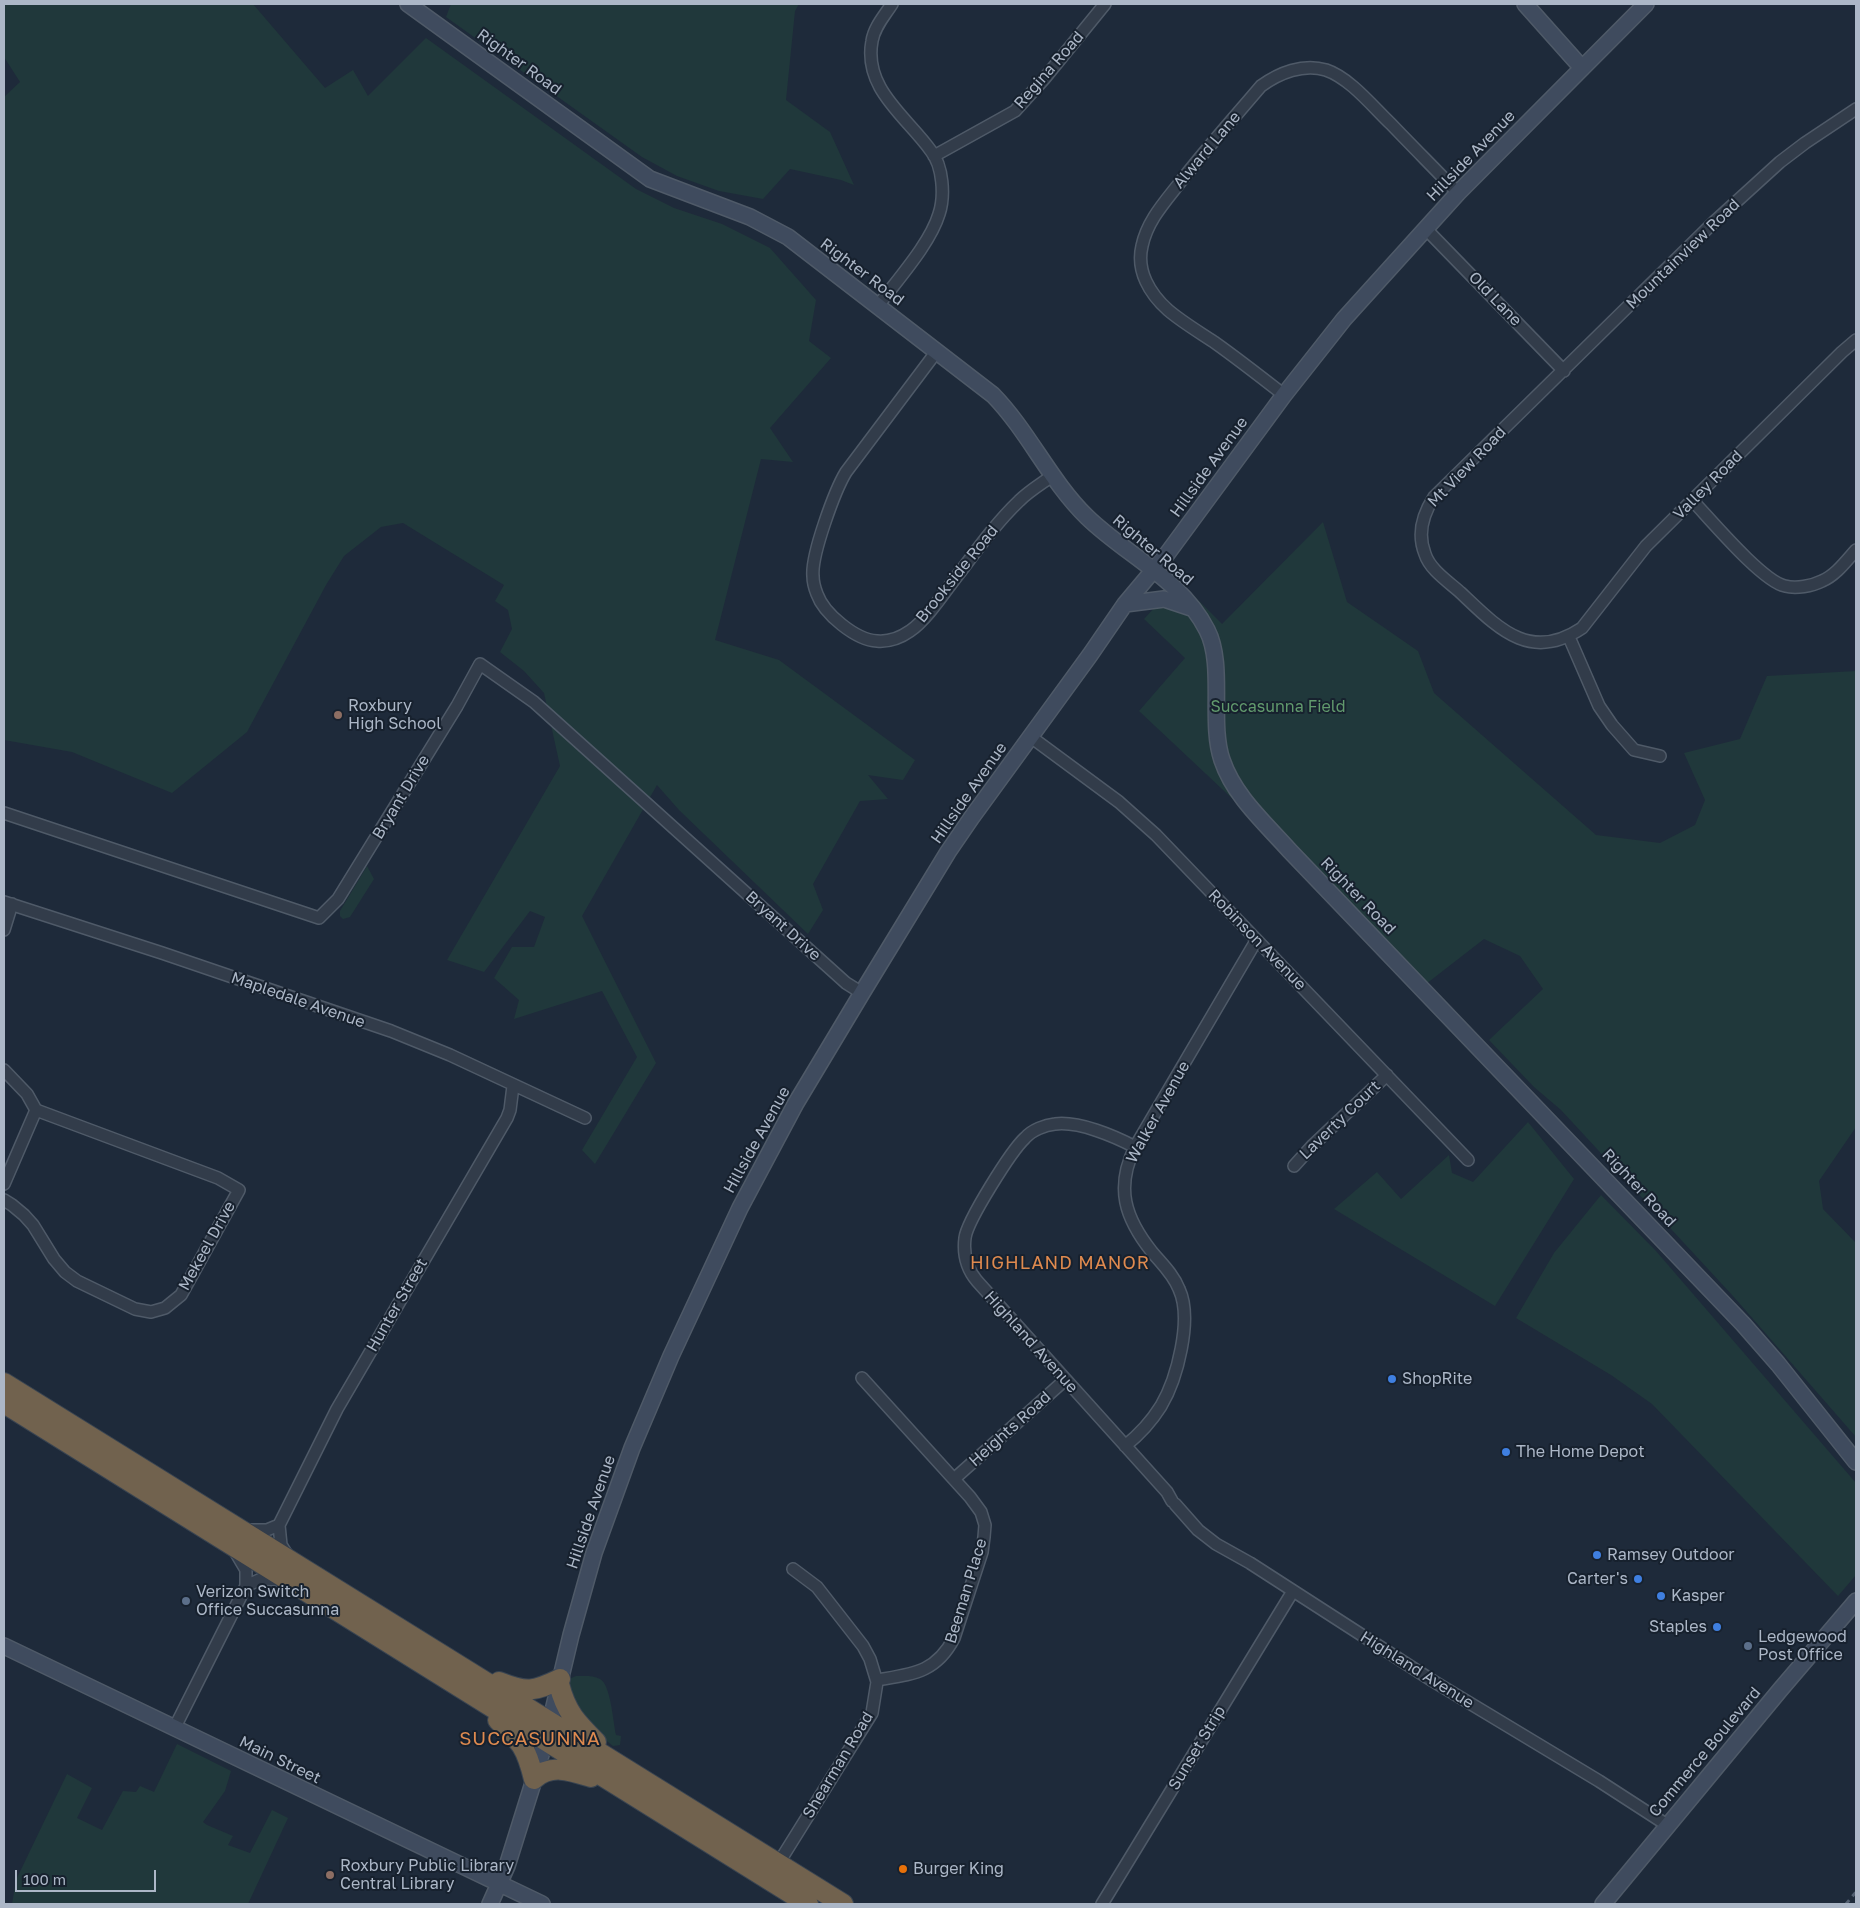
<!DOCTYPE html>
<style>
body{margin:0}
#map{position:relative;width:1860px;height:1908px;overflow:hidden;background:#1e2a3a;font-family:"Golos Text",sans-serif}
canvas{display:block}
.frame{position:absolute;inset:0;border:5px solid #acb7c7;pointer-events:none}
.scale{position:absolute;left:15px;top:1870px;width:141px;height:22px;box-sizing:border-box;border:2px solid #acb7c7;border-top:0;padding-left:6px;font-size:15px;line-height:18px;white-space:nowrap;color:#acb7c7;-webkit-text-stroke:4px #17212e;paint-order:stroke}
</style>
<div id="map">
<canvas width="1860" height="1908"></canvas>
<div class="frame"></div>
<div class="scale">100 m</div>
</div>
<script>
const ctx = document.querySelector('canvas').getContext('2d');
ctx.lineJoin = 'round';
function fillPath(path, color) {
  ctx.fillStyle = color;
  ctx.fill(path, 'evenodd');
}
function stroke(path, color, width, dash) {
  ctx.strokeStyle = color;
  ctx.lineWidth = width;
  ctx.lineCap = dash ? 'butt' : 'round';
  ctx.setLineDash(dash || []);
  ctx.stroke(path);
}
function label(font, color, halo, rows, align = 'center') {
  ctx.font = font + ' "Golos Text",sans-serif';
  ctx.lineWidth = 4;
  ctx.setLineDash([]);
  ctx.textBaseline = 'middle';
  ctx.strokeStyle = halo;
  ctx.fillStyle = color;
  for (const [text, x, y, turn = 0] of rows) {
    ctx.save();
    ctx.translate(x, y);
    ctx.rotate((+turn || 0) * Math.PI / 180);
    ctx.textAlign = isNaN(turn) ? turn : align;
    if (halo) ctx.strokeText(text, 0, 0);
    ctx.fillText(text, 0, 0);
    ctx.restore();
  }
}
fillPath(new Path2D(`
 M5 4H253L325 88 353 70 368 96 426 38 636 189 674 208 722 224 770 248 816 300 809 341 831 358 770 428 793 462 761 459 715 640 779 660 915 760 903 780 868 775 888 799 860 801 813 884 823 910 808 934 679 810 657 785 582 916 656 1063 595 1164 582 1150 637 1057 602 991 514 1019 519 1000 494 978 512 947H534L545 917 530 911 484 972 447 960 560 766 544 693 524 671 500 652 512 629 508 610 495 601 504 585 403 523 381 527 344 556 326 585 247 732 172 793 72 752 4 740V97L20 82 4 57V9Z
 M451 4H799L795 11 786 100 830 132 854 185 841 180 790 169 763 199 719 191 677 176 642 157 446 17Z
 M1323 522 1347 602 1418 651 1434 693 1596 835 1660 843 1695 825 1705 800 1684 753 1740 739 1767 676 1856 671V1127L1819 1181 1823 1209 1856 1243V1437L1733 1296 1561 1110 1534 1087 1489 1040 1543 989 1520 956 1484 939 1426 984 1405 961 1139 711 1185 658 1144 619 1179 581 1222 624Z
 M367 866 374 879 350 917 343 919 340 916V911Z
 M1528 1122 1574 1179 1495 1306 1334 1209 1377 1172 1401 1199 1449 1155 1452 1173 1473 1182Z
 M1601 1195 1656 1251 1856 1483V1575L1838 1596 1652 1404 1611 1375 1516 1318 1554 1253Z
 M576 1676C584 1676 593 1675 600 1679 611 1685 613 1722 616 1735L621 1736 620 1745 613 1746 588 1726 567 1690 569 1679Z
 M177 1744 231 1771 225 1791 203 1822 207 1825 233 1836 228 1845 250 1853 272 1810 288 1818 248 1904H12L16 1880 67 1774 92 1788 77 1818 102 1830 123 1791 136 1792 140 1786 154 1792Z`), '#20383b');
const street = new Path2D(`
 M1856 109 1805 143 1780 162 1714 222 1434 497C1423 514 1417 534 1425 554 1430 570 1449 582 1461 593 1498 628 1530 663 1582 628L1646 546 1842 352 1856 340
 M934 156 1015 111 1044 79 1105 4
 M1425 228 1564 371
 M878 306C897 280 930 244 939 214 945 196 943 166 931 151 907 117 863 89 872 41 874 27 885 15 892 4
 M937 351 846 472C835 490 811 555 813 576 813 581 815 589 817 594 824 614 856 640 877 641 889 642 900 638 910 631 928 619 947 588 961 571 979 547 997 522 1019 501 1029 491 1041 484 1052 476
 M1284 395C1261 377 1238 359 1214 342 1199 332 1182 322 1168 310 1150 294 1136 271 1142 246 1147 222 1163 204 1178 185 1204 151 1233 119 1261 86 1279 73 1303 63 1326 70 1350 78 1373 107 1391 124 1413 147 1436 170 1458 193
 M1692 500C1711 520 1762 581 1785 586 1796 589 1812 586 1822 581 1836 575 1846 561 1856 550
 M1569 637 1599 706 1612 725 1634 750 1660 756
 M1031 737 1119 802 1156 835 1468 1160
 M4 813 319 918 338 899 457 706 480 664 534 702 846 983 862 993
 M4 902 162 953 391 1031 450 1055 585 1118
 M4 930 12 904
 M4 1070 27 1094 36 1110 4 1184
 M1135 1147C1114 1136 1079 1121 1055 1124 1045 1125 1032 1130 1025 1138 1011 1151 967 1221 965 1238 963 1254 967 1269 977 1281L1167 1492 1172 1501
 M1294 1166 1313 1145 1387 1075
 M4 1200 12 1205 24 1215 33 1225 54 1259 65 1272 77 1281 135 1309 151 1312 165 1308 181 1295 239 1190 218 1178 36 1110
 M862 1378 970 1497 981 1512 985 1525 984 1537 982 1552 954 1638C936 1673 912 1674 877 1680
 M1125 1446C1140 1434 1151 1422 1161 1406 1177 1379 1193 1319 1179 1289 1173 1274 1162 1264 1152 1252 1125 1218 1115 1188 1135 1147L1256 941
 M954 1479 1065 1380
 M1175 1504 1198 1530 1216 1544 1250 1563 1433 1681 1599 1781 1667 1825
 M247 1530H267L279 1525
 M288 1556 281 1545 279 1525 337 1409 507 1118 510 1110 513 1086
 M246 1586 261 1579 283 1580
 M174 1729 246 1586V1570L236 1553
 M778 1864 872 1713 877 1682 870 1659 863 1646 817 1587 793 1569
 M1102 1904 1293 1591`);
const secondary = new Path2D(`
 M408 4 650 179 750 217 788 237 993 395C1029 432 1050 481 1087 517 1126 555 1181 579 1207 630 1225 665 1209 722 1222 760 1234 796 1265 823 1289 850L1743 1324 1778 1364 1856 1462
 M1525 4 1582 68
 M1125 604 1164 599 1191 608
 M4 1646 542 1904
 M490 1904 507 1866 533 1783 550 1723 571 1635 594 1553 632 1448 671 1356 740 1208 796 1103 862 993 948 852 972 817 1090 655 1125 604 1167 554 1284 395 1344 319 1458 193 1646 4
 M1603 1904 1780 1690 1856 1601`);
const highway = new Path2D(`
 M4 1383 843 1904
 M4 1403 808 1904
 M499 1682C527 1693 533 1692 560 1679
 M559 1684C566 1712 576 1722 596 1742
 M498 1720C522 1743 526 1747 534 1779 551 1763 572 1771 591 1777`);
stroke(street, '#4f5a68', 14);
stroke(secondary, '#4f5a68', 18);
stroke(highway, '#394451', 22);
stroke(street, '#323c4a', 11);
stroke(secondary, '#3f4b5e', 15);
stroke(highway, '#71624e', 20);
stroke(new Path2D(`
 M1846 1904 1856 1892`), '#536072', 3, [5, 5]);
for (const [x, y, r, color] of [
 [338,715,5,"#8d6e63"],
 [1392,1379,5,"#3f7fe0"],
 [1506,1452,5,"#3f7fe0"],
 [1597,1555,5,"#3f7fe0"],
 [1638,1579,5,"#3f7fe0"],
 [1661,1596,5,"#3f7fe0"],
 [186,1601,5,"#5c6f8a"],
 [1717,1627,5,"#3f7fe0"],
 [1748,1646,5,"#5c6f8a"],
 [903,1869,5,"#e8710a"],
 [330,1875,5,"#8d6e63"]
]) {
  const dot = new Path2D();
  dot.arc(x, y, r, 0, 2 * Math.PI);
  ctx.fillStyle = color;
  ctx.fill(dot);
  stroke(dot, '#17212e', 2);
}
label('16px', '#acb7c7', '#17212e', [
 ["Righter Road",519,62,36],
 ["Regina Road",1049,70,-49],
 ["Alward Lane",1207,150,-50],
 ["Hillside Avenue",1471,156,-46],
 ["Mountainview Road",1683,254,-44],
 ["Righter Road",862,272,37],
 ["Old Lane",1495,299,46],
 ["Hillside Avenue",1209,467,-54],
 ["Mt View Road",1467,467,-46],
 ["Valley Road",1708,485,-45],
 ["Righter Road",1153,550,40],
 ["Brookside Road",957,574,-51],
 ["Hillside Avenue",969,793,-55],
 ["Bryant Drive",401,797,-59],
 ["Righter Road",1358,896,46],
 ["Bryant Drive",783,926,42],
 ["Robinson Avenue",1257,940,46],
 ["Mapledale Avenue",298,1000,19],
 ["Walker Avenue",1158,1112,-61],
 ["Laverty Court",1340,1120,-44],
 ["Hillside Avenue",757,1140,-61],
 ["Righter Road",1639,1188,47],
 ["Mekeel Drive",207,1246,-61],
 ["Hunter Street",397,1305,-60],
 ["Highland Avenue",1031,1342,48],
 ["Heights Road",1010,1429,-42],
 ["Hillside Avenue",591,1512,-71],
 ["Beeman Place",966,1591,-73],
 ["Highland Avenue",1417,1670,32],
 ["Sunset Strip",1197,1748,-59],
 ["Commerce Boulevard",1705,1752,-50],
 ["Main Street",280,1760,26],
 ["Shearman Road",838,1765,-59]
]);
label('16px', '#acb7c7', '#17212e', [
 ["Roxbury",348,706],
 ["High School",348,724],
 ["ShopRite",1402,1379],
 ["The Home Depot",1516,1452],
 ["Ramsey Outdoor",1607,1555],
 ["Carter's",1628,1579,"right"],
 ["Verizon Switch",196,1592],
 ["Office Succasunna",196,1610],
 ["Kasper",1671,1596],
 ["Staples",1707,1627,"right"],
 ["Ledgewood",1758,1637],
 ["Post Office",1758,1655],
 ["Roxbury Public Library",340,1866],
 ["Central Library",340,1884],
 ["Burger King",913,1869]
], 'left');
label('16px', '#619a6d', '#17212e', [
 ["Succasunna Field",1278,707]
]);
ctx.letterSpacing = '1px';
label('18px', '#df8a4f', '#17212e', [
 ["HIGHLAND MANOR",1060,1263]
]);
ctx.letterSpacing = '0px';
ctx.letterSpacing = '1px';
label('19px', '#df8a4f', '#17212e', [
 ["SUCCASUNNA",530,1739]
]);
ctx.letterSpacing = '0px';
</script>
